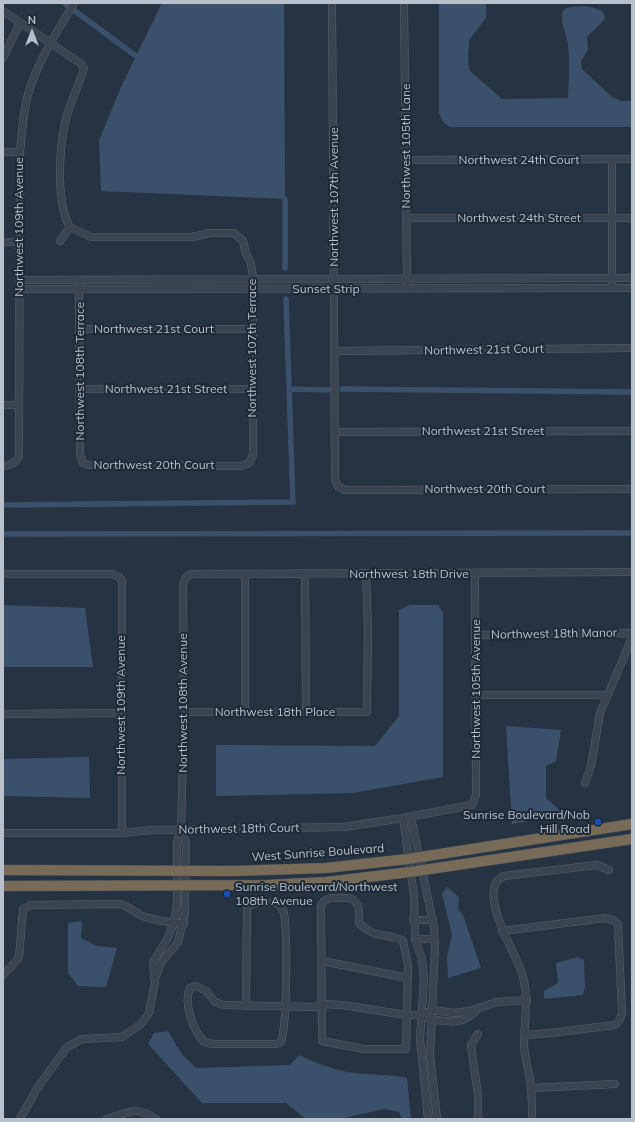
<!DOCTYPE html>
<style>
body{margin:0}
#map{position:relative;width:635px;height:1122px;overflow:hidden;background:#263342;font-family:Mulish,sans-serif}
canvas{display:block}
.frame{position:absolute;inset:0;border:4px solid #b7c0cb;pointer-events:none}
.north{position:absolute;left:12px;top:12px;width:40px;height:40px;-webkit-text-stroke:3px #1f2a37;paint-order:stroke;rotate:0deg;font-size:11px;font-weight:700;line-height:16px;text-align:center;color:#b7c0cb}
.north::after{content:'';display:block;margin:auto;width:14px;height:18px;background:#b7c0cb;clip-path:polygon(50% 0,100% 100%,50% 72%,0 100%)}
</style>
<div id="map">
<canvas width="635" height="1122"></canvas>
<div class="frame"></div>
<div class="north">N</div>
</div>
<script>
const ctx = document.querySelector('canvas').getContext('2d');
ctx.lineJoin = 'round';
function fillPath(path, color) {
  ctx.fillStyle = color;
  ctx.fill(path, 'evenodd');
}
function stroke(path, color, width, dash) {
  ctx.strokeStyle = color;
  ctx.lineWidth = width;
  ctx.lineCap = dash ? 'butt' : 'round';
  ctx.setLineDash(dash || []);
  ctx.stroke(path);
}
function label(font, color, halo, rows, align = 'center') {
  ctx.font = font + ' Mulish,sans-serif';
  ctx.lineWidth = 4;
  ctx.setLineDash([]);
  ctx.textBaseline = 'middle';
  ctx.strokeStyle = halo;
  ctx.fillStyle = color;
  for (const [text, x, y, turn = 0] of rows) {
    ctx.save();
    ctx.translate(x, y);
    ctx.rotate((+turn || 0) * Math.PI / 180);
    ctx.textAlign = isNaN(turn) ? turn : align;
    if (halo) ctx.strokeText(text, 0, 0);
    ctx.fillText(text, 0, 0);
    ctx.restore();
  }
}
fillPath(new Path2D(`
 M162 3H284L285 199 101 191 99 140 121 87Z
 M439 3H486V18L469 40 468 64 470 71 502 99 568 98C569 81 570 62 568 45 567 33 558 21 564 9 576 5 593 5 603 12L605 19 587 37 588 50 581 61 582 69 612 97 621 101H632V127H450L444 123 439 114Z
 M3 605 85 608 93 667H3Z
 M410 605H438L443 613V777L353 793 216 796V745L375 746 399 716V610Z
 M506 726 561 730 556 761 546 766V798L564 814 512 824Z
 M89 757 90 798 3 796V759Z
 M447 887 459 897 458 909 463 915 481 968 448 978 447 956 452 935 442 894Z
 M82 921 81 938 96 946 117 948 106 987 78 986 68 973V923Z
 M578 957 584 960 585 987 583 995 544 999V991L558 983 556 963Z
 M168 1031 181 1053 196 1068 290 1065 299 1055C316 1063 336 1071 355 1073 373 1075 390 1074 407 1078L411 1119H402L399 1112 384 1109 339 1119H306L286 1103H202L148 1044 154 1033Z`), '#3b516b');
stroke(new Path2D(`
 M64 3 68 6
 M75 11 136 56
 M285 199V268
 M289 389 329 390
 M342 389 632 392
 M3 505 293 502 286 299
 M3 534 632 533`), '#3b516b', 5.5);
const minor = new Path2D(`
 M332 3 335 480 338 486 345 490 632 489
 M404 3 407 282
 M3 11 80 63 84 68C79 86 69 103 65 123 59 150 56 204 70 227L60 241
 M3 58 20 23
 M3 152H20
 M612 159V282
 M406 160 632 159
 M406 218H632
 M70 227 91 237H192L210 233H234L243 241 246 254 251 263 253 279V455L249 463 241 466 89 465 83 463 80 455 79 280
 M3 242H19
 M19 280 632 278
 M19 289 632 288
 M79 329H252
 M335 351 632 348
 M79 389H252
 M3 405H19
 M335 432 632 431
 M3 466C10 466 15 463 19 457L20 152C22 132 23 111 29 91 39 59 58 31 74 3
 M3 574H113L119 577 122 581V833
 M245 574V711
 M305 574 306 712
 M476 635 632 633
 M476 695H606
 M184 712H367L368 629 366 574
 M3 714 121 713
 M585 783 591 766 600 713 632 638
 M411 817 434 928 435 947 430 1054 437 1119
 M403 818 414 896 415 939 422 959 424 979 420 1039 428 1119
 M3 833H122L152 830 344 827 403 818 472 805 476 795 475 574
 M349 898C361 902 359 912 359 923 378 941 385 931 403 941L408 965 406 1049H364L322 1041 321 906C325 895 339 898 349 898Z
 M413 920H433
 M502 931 605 918 613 920 618 924 622 1014 619 1021 615 1025 550 1033 525 1035
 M415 939H434
 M322 961 408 978
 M3 975 19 958 23 909 31 905 120 904C130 907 134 912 142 916 155 921 170 922 184 924
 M155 978 161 963 178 942 185 913 186 843 181 830
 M246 1006 247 908 254 903H278C279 905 282 908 283 910 288 925 287 1027 281 1042L276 1044H213L204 1042C193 1030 183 1003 190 988L196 986 206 991 215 1002 224 1005 316 1007 322 1004 343 1005 406 1015H423L432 1010 454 1013 469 1011 497 1002 527 1000
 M428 1018 432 1020C454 1021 459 1026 477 1010
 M478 1034 471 1045 478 1096V1119
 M531 1088 615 1084
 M20 1119 38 1087 67 1047 82 1039 122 1037 141 1024 149 1013 155 982 153 962 168 938 174 922 177 902V842L181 830 184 712 183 584 186 577 191 574 632 572
 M107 1119C129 1113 136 1105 156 1119
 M532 1119C532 1109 532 1098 531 1088 530 1074 525 1060 524 1046 524 1020 530 996 521 970 514 951 475 888 504 876L597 865 609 870`);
const highway = new Path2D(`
 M3 870 233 871 326 868 408 859 632 824
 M3 886 268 885 326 882 410 872 632 839`);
stroke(minor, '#58636f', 8);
stroke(highway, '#45505c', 11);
stroke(minor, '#3a4551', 7);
stroke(highway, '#776a57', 10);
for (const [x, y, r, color] of [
 [598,822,4,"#1a4fb4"],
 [227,894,4,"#1a4fb4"]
]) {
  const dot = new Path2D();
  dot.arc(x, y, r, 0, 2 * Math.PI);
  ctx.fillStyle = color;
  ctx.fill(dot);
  stroke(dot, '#1f2a37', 1.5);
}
label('12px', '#b7c0cb', '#1f2a37', [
 ["Northwest 105th Lane",406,146,-90],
 ["Northwest 24th Court",519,160],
 ["Northwest 107th Avenue",334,197,-90],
 ["Northwest 24th Street",519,218],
 ["Northwest 109th Avenue",19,227,-90],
 ["Sunset Strip",326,289],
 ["Northwest 21st Court",154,329],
 ["Northwest 107th Terrace",252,348,-90],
 ["Northwest 21st Court",484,350,-1],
 ["Northwest 108th Terrace",80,371,-90],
 ["Northwest 21st Street",166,389],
 ["Northwest 21st Street",483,431],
 ["Northwest 20th Court",154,465],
 ["Northwest 20th Court",485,489],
 ["Northwest 18th Drive",409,574],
 ["Northwest 18th Manor",554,634,-1],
 ["Northwest 105th Avenue",476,689,-90],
 ["Northwest 108th Avenue",183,703,-90],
 ["Northwest 109th Avenue",121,705,-90],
 ["Northwest 18th Place",275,712],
 ["Northwest 18th Court",239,829,-1],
 ["West Sunrise Boulevard",318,853,-4]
]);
label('12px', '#b7c0cb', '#1f2a37', [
 ["Sunrise Boulevard/Nob",590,815],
 ["Hill Road",590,829],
 ["Sunrise Boulevard/Northwest",235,887,"left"],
 ["108th Avenue",235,901,"left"]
], 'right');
</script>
